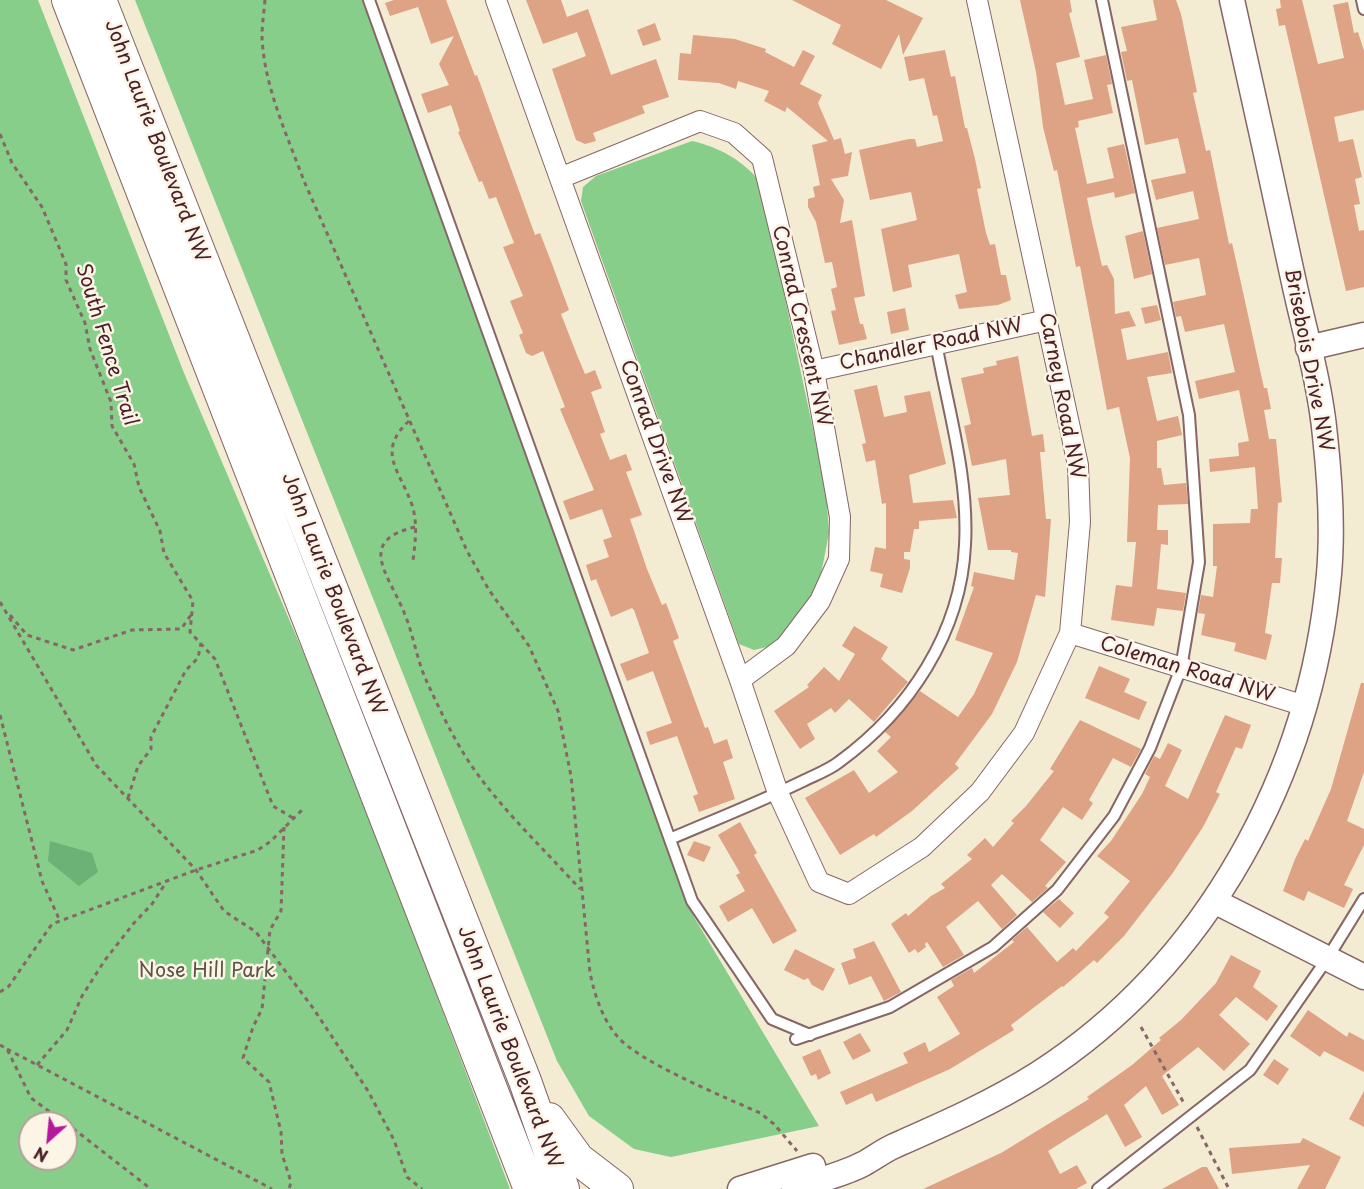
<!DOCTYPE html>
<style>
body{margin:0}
#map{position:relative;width:1364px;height:1189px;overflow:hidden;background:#f4ebd3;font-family:"Playpen Sans",sans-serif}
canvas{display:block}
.north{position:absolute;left:18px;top:1111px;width:60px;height:60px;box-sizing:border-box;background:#fcf5e5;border:2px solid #b59f9b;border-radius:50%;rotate:207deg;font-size:16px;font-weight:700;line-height:24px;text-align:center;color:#4a1f2b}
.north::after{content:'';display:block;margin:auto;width:21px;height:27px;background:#b5179e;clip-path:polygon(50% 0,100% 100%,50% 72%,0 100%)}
</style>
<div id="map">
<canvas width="1364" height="1189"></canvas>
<div class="north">N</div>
</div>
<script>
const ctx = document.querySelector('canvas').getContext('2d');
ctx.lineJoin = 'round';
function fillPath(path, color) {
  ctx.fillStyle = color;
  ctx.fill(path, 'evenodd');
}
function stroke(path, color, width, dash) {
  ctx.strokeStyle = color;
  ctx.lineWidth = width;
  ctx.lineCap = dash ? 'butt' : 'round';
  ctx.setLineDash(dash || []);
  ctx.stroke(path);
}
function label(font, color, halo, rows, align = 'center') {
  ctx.font = font + ' "Playpen Sans",sans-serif';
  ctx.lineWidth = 5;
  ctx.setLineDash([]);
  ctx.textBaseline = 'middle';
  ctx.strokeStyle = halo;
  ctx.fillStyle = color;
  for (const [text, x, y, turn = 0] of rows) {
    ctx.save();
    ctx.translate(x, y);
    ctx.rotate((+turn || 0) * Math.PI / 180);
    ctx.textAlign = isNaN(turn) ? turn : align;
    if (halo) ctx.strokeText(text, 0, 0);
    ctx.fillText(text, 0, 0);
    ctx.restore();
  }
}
fillPath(new Path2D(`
 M0 0H38L184 373 306 659 380 846 510 1189H0ZM30 1123H66V1159H30Z
 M135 0H364L694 917 819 1126 671 1157 634 1149 589 1116 557 1061Z
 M692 141C721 148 740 159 760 181L826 490 829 533 820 579 800 617 771 646 754 650 739 644 581 201 583 187 596 176Z`), '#86ce8a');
fillPath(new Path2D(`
 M50 841 92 853 98 872 79 886 48 861Z`), '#6cb176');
fillPath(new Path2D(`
 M394 0H446L475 76 477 75 535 235 540 233 552 264 569 310 561 314 577 355 585 374 595 370 602 388 591 392 605 432 600 434 610 460 626 454 632 470 626 472 642 515 630 519 647 569 662 605 666 603 679 638 673 641 705 728 708 727 714 744 727 739 733 758 723 762 735 799 699 812 693 796 698 794 677 736 650 745 646 732 672 723 653 671 627 681 620 664 649 653 634 610 632 608 611 617 596 579 591 581 586 565 609 557 603 540 612 537 602 509 570 520 563 501 594 490 560 409 565 407 543 351 532 356 526 353 519 335 523 333 510 301 523 296 503 247 514 243 496 197 489 199 482 181 479 182 458 132 460 131 451 105 428 113 421 94 449 85 439 64 454 36 431 44 418 7 390 16 385 3Z
 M526 0H561L567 17 588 9 611 75 656 59 669 97 642 106 645 113 593 133 596 141 585 144 576 140 552 69 586 56 577 32 543 44Z
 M792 0H886L923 18 903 55 899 34 881 69 832 44 841 25Z
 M1020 0H1070L1072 12 1069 13 1080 57 1056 63 1065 105 1093 99 1084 60 1106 55 1112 84 1107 85 1113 113 1078 121 1079 127 1075 128 1087 184 1114 178 1107 148 1124 144 1135 193 1115 198 1114 192 1087 198 1092 223 1102 266 1107 265 1114 279 1115 314 1129 311 1136 326 1121 329 1127 360 1168 352 1172 373 1147 377 1157 421 1178 416 1182 435 1157 441V468H1161L1164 485 1186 483 1188 504 1158 505 1157 530H1168V545L1161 544 1157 589 1186 593 1183 611 1157 608 1154 626 1111 620 1116 585 1132 587 1136 542H1127L1130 458 1119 407 1107 410 1080 266 1076 267 1057 170 1054 171 1043 127 1036 72Z
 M1153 0H1176L1181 14 1197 92 1193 93 1206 151 1210 150 1229 244 1232 243 1241 283 1264 388H1267L1271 409 1264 410 1269 439H1276L1282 502 1278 503 1275 558H1282L1280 583H1272L1265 633 1272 635 1266 660 1234 651 1236 643 1201 635 1205 614 1198 613 1201 595 1213 597 1217 566H1213V524L1250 523 1251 509H1258L1255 467 1210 472 1209 459 1239 456 1238 443 1249 441 1239 390 1199 399 1195 381 1235 372 1224 324 1185 332 1181 316 1176 317 1173 302 1206 295 1199 258 1165 265 1157 228 1199 219 1193 191 1156 200 1151 180 1186 173 1178 138 1145 145 1132 80 1127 81 1121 52 1127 51 1121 27 1157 20Z
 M1280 0H1302L1318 64 1344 58 1333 5 1348 2 1354 33 1358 32 1364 51V110L1334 117 1339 142 1353 139 1362 177 1355 179 1360 204 1354 205 1359 231 1364 230V287L1346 291 1285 25 1279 26 1276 9 1281 8Z
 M655 23 661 40 643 46 637 30Z
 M693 35 735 39 766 49 765 52 794 67 803 50 815 56 800 84 822 95 818 103 834 140 841 138 845 154 852 152 848 176 831 179 844 200 840 223 852 220 865 296 854 298 860 324H863L867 339 839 345 831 311 836 310 831 289 837 287 832 262 825 263 816 222 808 207V199L815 197 813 187 820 185 812 145 828 141 787 107 785 112 764 101 769 91 738 81 736 89 719 83 678 80 680 53 691 54Z
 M945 50 951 77 955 76 965 128H967L975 159 981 188 977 189 986 233 990 245 995 244 1001 275H1006L1011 300 998 305 959 309 955 295 967 292 959 254 908 265 912 287 893 292 881 229 917 220 911 192 870 200 859 150 909 139H915L917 147 943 141 937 115 933 116 924 78 909 81 904 57Z
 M1143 231 1152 274 1134 279 1125 236Z
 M1157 305 1161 320 1145 324 1141 308Z
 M905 308 909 330 891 334 887 312Z
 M1018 356 1032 436 1043 434 1045 452H1040L1046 519H1051L1045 597 1036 595 1017 662 992 714 955 764 959 768 912 811 876 837 874 834 840 855 805 798 854 770 869 793 898 772 877 751 891 737 885 732 920 691 958 717 974 694 993 653 955 640 974 587 971 586 974 572 1014 580 1018 553 1011 552V550H988L978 498 1010 495 1006 459 972 466 964 426 971 424 961 378 984 373 983 368 997 365 996 361Z
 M877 385 884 417 907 412 904 396 930 391 946 464 909 475 913 503 953 500 957 518 919 521V529H914L910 552H904V559L910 560V568L902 593 880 587 883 574 870 571 875 547 886 549V503L882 504 875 460 866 462 862 444 866 443 854 390Z
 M854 626 888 647 881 659 908 682 874 722 849 699 835 713 831 708 807 724 815 739 800 749 774 711 809 687 807 685 824 667 839 681 855 654 842 646Z
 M1099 666 1130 679 1124 692 1147 702 1139 720 1085 698Z
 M1361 683H1364V772L1347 821 1364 829V845L1344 885 1353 889 1344 908 1308 891 1304 901 1283 891 1295 859 1305 839 1308 841 1331 789Z
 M1225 715 1251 725 1242 749 1236 747 1216 792 1220 794 1203 827 1172 874 1124 936 1097 963 1094 960 1063 987 1062 986 1011 1025 1014 1030 950 1069 876 1102 872 1093 846 1105 840 1092 908 1063 903 1053 925 1042 929 1052 960 1034 937 997 954 986 951 980 972 968 974 973 1014 942 1012 940 1027 927 1057 962 1073 948 1076 951 1109 917 1104 913 1130 881 1097 856 1111 841 1142 794 1150 777 1145 774 1154 756 1160 759 1168 743 1182 750 1165 786 1188 799Z
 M1080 720 1141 749 1131 767 1113 758 1089 800 1093 803 1082 820 1063 807 1040 840 1066 862 1045 886 1048 888 1032 902 1002 874 991 885 1017 915 1002 929 978 901 946 927 964 955 943 967 927 942 925 944 926 947 918 953 915 949 909 953 891 924 906 913 908 916 931 896 945 888 941 884 972 859 967 855 985 838 993 847 1014 823 1011 821 1026 806 1054 771 1050 769Z
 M740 822 757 853 754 855 797 931 773 944 752 908 728 922 719 906 745 891 736 875 740 873 718 835Z
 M694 841 711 847 704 862 687 855Z
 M1059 899 1074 913 1060 928 1043 912Z
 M874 941 901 992 884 1001 871 976 849 985 841 963 856 958 853 949Z
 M795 949 835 969 823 991 812 985 808 978 804 980 784 970Z
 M1231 955 1261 971 1253 987 1278 1006 1267 1021 1236 997 1219 1015 1250 1044 1224 1071 1198 1047 1162 1076 1179 1105 1162 1115 1146 1086 1124 1105 1142 1137 1125 1147 1107 1114 1048 1151 1060 1174 1077 1165 1087 1183 1076 1189H923L1001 1153 1089 1099 1087 1097 1132 1065 1161 1040 1159 1038 1181 1020 1216 983Z
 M1308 1010 1347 1037 1349 1032 1364 1040V1072L1324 1051 1320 1057 1290 1036Z
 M860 1033 871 1051 853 1060 843 1042Z
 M820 1049 831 1073 818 1080 816 1074 811 1076 802 1057Z
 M1274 1059 1289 1069 1278 1085 1263 1075Z
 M1364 1091V1127L1349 1119Z
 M1303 1138 1341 1157 1325 1189H1297L1310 1165 1232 1174 1229 1148 1300 1143Z
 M1202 1167H1207L1219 1189H1162Z`), '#dea284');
const service = new Path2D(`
 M369 0 692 901 772 1019 810 1035
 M1362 0 1364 9
 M670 839C714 820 760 802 803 781 815 775 829 770 839 762 909 711 961 633 965 545 969 478 948 409 936 343
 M796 1039 890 1007 993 947 1057 890 1114 816 1150 748 1181 668 1199 562 1189 415 1102 0
 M1098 1189 1250 1070 1327 959 1364 899`);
const minor = new Path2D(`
 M496 0 740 680 778 793 819 882 849 894 922 847 980 792 1024 733 1070 633 1080 522 1078 465 977 0
 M560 178 700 121 734 133 762 158 814 371 840 517 839 559 820 601 786 646 740 680
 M814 371 1047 320
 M1070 633 1305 706`);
const tertiary = new Path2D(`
 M1308 348 1364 335
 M1214 901 1364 977
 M740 1189 813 1166
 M794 1189C817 1180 842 1175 863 1164 874 1158 883 1151 894 1146 944 1124 992 1103 1038 1074 1208 964 1311 774 1329 574 1333 528 1330 481 1325 436 1320 382 1304 330 1293 278 1273 185 1253 93 1232 0`);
const primary = new Path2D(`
 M68 0 530 1189
 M100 0 525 1081 563 1189
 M549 1119 578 1159 617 1189`);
stroke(service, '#866666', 14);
stroke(minor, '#866666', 22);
stroke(tertiary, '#866666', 27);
stroke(primary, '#866666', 34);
stroke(new Path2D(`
 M265 0C264 12 262 25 262 37 264 86 287 135 304 181L467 551 489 590 529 646 558 711 571 776 590 973C595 996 602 1018 617 1036 638 1062 727 1098 760 1113L774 1124 797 1151
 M0 134 12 163 42 207 66 264V280L85 323 90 349 111 402 112 426 134 464 139 487 160 531 164 553 193 601 190 632 215 659 273 806 293 818
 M409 421C375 452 401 472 412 505 418 523 415 543 413 561
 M415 527C357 541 387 572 403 610 413 632 416 657 426 680 439 708 453 738 471 765 502 810 543 848 580 889
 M0 602 96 765 196 870 224 911 256 932 313 1008 368 1091 394 1140 407 1177 422 1189
 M10 615 27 635 73 650 132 630 181 629 191 615
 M0 715 42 881 60 921
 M128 798 138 766 151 749V737L186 670 198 658 201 643
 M284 827 281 911 270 930 262 1009 253 1027 243 1058 269 1082 281 1132 282 1154 291 1182 289 1189
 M0 992 9 986 52 924 196 870 258 850 271 841 304 808
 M1141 1027 1185 1105
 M0 1045 7 1049 31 1098 65 1123
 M7 1049 272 1189
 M37 1065 67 1030 82 996 105 960 134 923 152 904 167 881
 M66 1123 151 1189
 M1197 1127 1229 1189`), '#866666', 3, [4.5, 4.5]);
stroke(service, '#fff', 10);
stroke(minor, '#fff', 20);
stroke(tertiary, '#fff', 24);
stroke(primary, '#fff', 32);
label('20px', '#4a1f2b', '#fcf5e5', [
 ["John Laurie Boulevard NW",156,141,69],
 ["Conrad Crescent NW",801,326,77],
 ["South Fence Trail",106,345,73],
 ["Chandler Road NW",931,345,-12],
 ["Brisebois Drive NW",1308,360,79],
 ["Carney Road NW",1061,396,79],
 ["Conrad Drive NW",655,442,70],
 ["John Laurie Boulevard NW",333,594,69],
 ["Coleman Road NW",1187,670,17],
 ["John Laurie Boulevard NW",509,1047,69]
]);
label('20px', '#5c5448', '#fcf5e5', [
 ["Nose Hill Park",207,971]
]);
</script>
